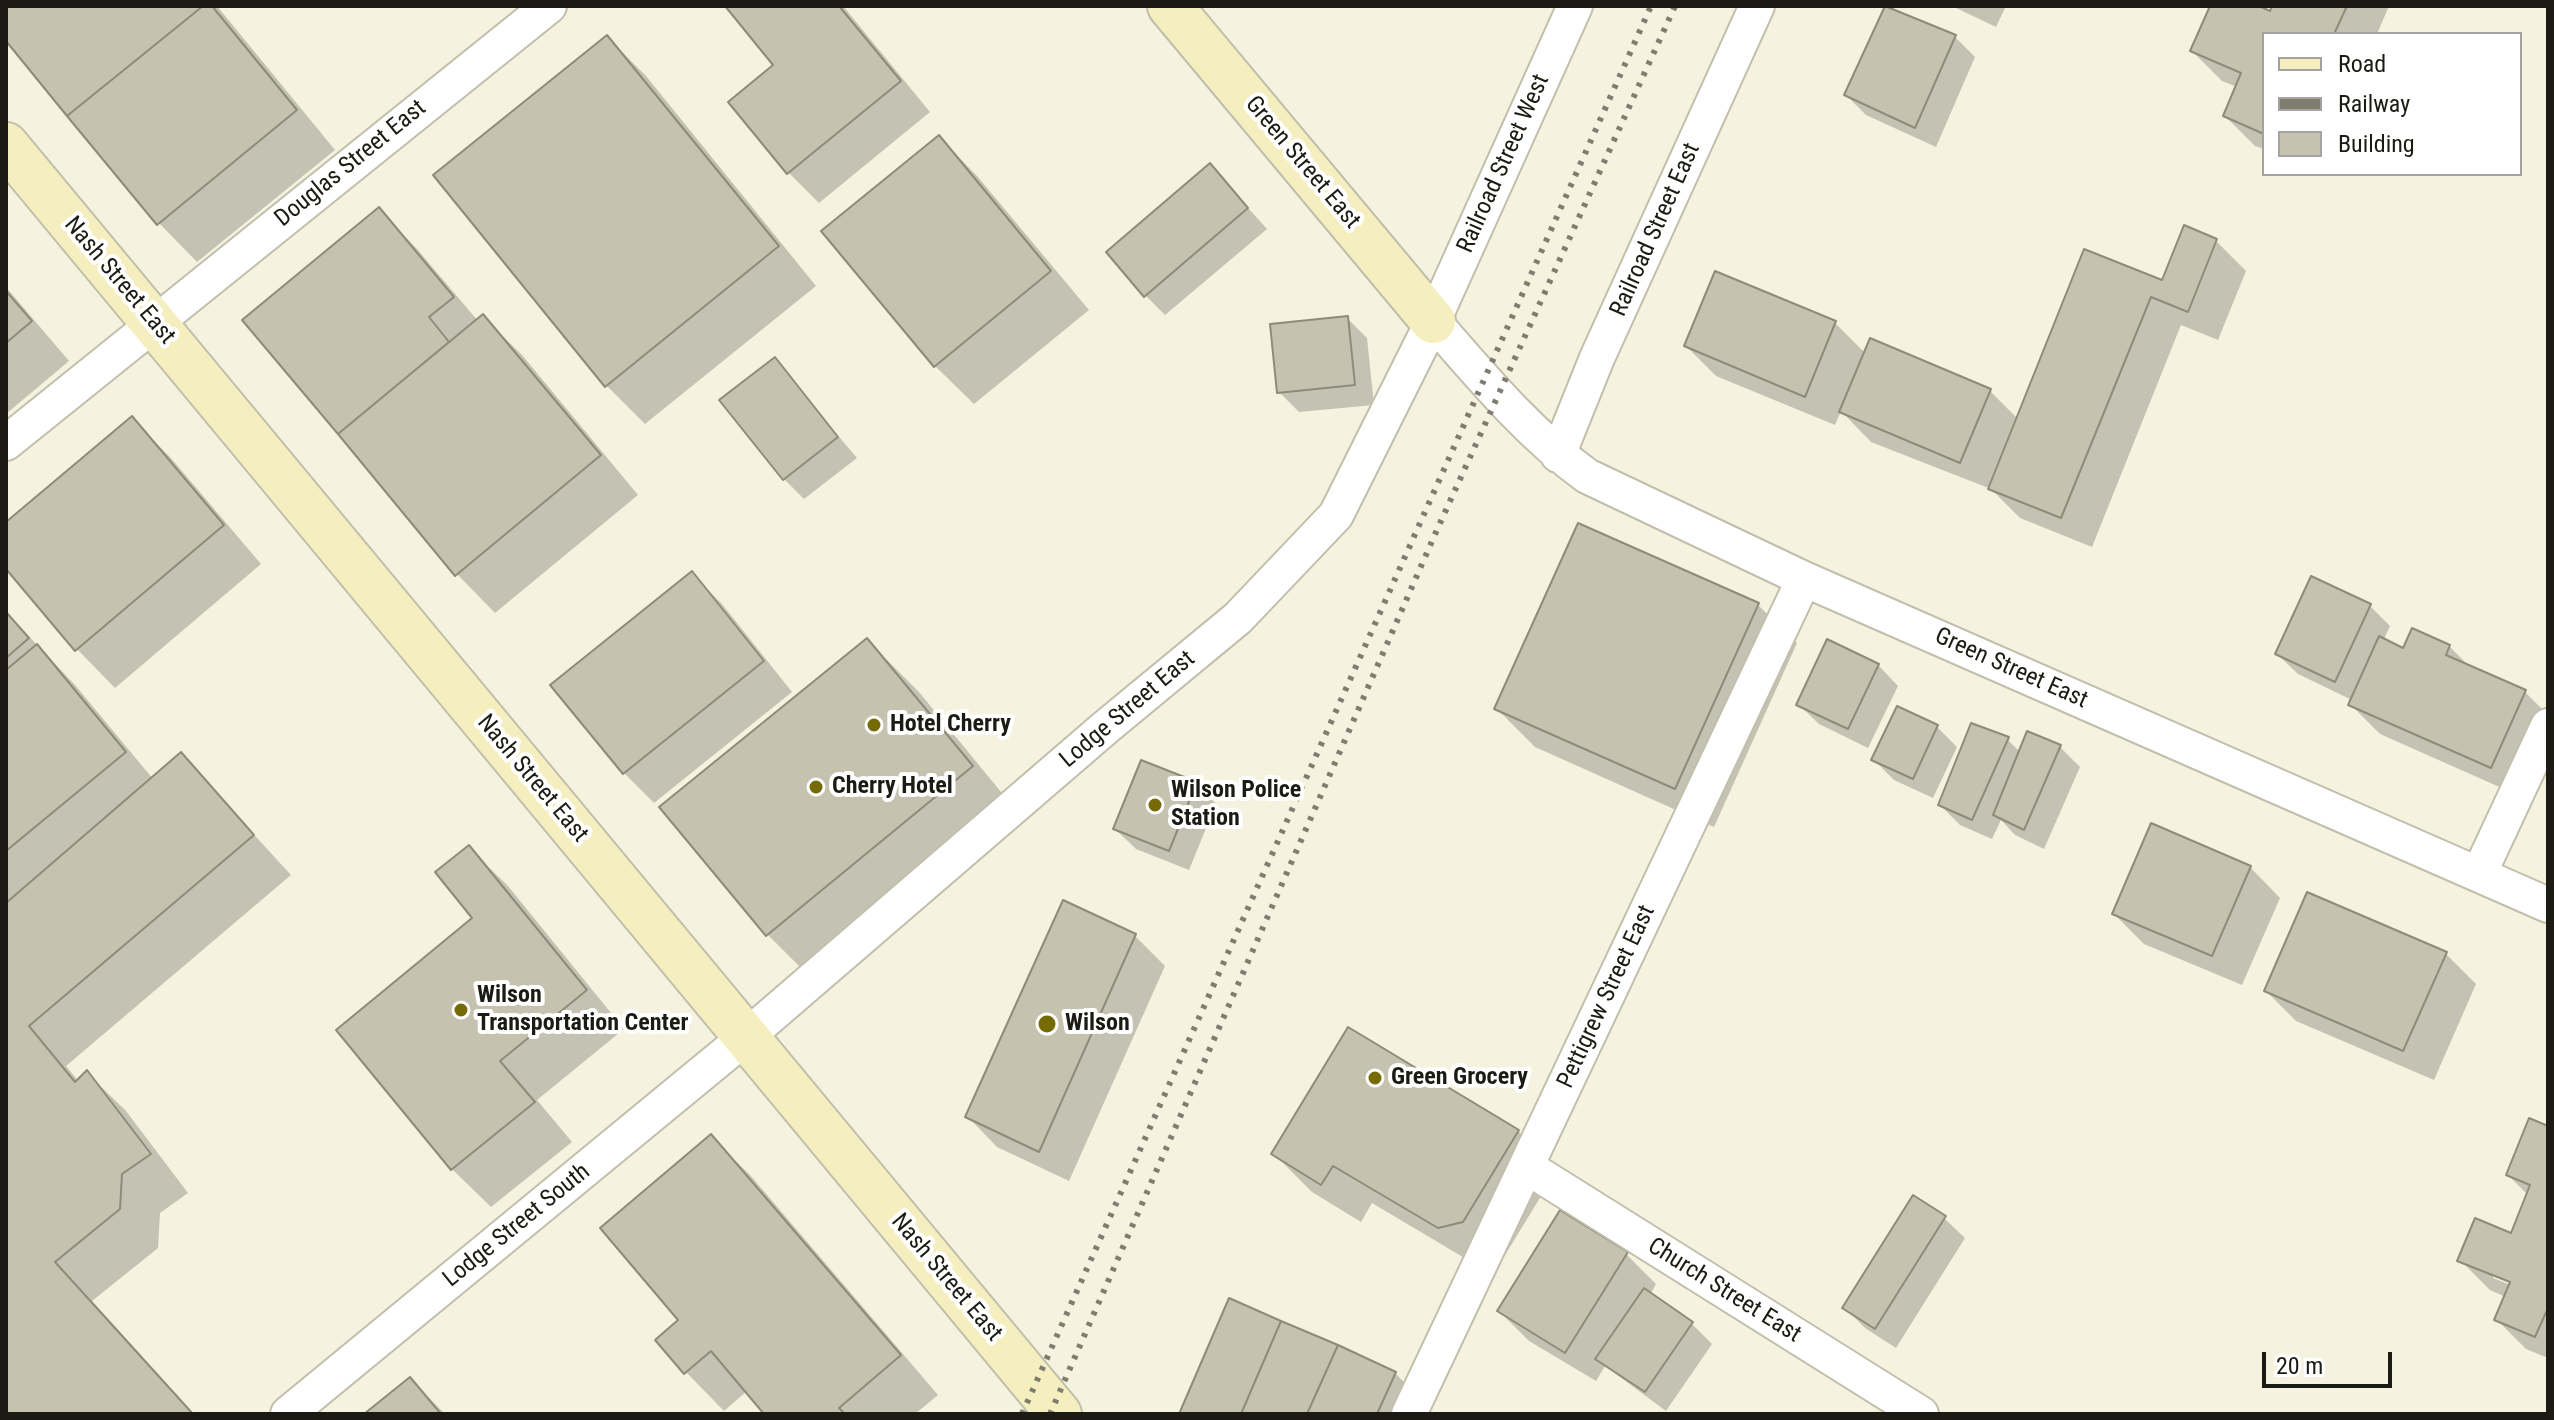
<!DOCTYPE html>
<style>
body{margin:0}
#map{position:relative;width:2554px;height:1420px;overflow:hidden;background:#f5f3df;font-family:"Roboto Condensed",sans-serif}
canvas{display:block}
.frame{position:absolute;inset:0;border:8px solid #1b1a13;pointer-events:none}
.legend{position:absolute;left:2262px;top:32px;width:260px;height:144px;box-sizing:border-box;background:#fff;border:2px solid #a4a3a1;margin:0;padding:10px 14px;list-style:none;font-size:24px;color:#1b1a13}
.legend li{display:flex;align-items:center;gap:16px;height:40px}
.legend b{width:40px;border:2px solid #a4a3a1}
.scale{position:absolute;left:2262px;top:1352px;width:130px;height:36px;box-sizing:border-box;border:4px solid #1b1a13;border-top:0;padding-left:10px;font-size:24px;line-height:28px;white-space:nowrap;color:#1b1a13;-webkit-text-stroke:6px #fff;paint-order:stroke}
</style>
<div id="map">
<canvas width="2554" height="1420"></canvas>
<div class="frame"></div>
<ul class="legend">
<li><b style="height:10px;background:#f5efbf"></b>Road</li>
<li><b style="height:10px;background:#7e7d70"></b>Railway</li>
<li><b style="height:22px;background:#c5c3b0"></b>Building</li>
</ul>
<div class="scale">20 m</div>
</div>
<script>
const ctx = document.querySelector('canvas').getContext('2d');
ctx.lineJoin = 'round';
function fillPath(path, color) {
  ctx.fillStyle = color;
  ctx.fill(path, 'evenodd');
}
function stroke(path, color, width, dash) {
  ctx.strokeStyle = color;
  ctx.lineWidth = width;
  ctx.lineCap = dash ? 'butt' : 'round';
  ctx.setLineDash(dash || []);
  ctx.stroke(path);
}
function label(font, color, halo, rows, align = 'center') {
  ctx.font = font + ' "Roboto Condensed",sans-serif';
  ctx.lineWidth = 8;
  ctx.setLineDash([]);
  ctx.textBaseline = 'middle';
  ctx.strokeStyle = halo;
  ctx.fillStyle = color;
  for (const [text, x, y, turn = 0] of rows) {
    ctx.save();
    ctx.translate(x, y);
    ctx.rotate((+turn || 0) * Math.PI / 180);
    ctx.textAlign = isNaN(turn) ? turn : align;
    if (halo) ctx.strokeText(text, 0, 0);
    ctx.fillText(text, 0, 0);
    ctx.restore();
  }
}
fillPath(new Path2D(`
 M6 6H217L335 150 197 262 159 223 6 37Z
 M727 6H843L930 112 819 203 789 173 731 102 776 65Z
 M1952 6H2006L1996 27Z
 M2212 6H2254L2271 14 2275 6H2389L2377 34H2264V149L2255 146 2225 116 2237 87 2222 81 2192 51Z
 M1886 7 1955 37 1975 57 1936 147 1866 115 1846 95Z
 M607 37 646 76 816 286 645 424 606 385Z
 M939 137 977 176 1089 310 974 404 935 366Z
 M1210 166 1267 229 1165 315 1145 295Z
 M379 210 417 249 478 321 483 317 522 355 638 495 495 613 457 574 245 321Z
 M2216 241 2246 271 2218 340 2181 325 2092 547 2020 518 1991 489 1871 442 1841 411 1835 425 1716 376 1686 346 1835 323 1866 354 1990 391 2018 419 2163 283Z
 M6 287 69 361 6 414Z
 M1347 318 1367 338 1374 405 1299 412 1279 392Z
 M774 360 857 458 804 499 784 479Z
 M132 419 170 457 261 564 115 688 77 649 6 566V525Z
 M692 574 722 604 792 692 654 803 624 773Z
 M1758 605 1797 643 1714 827 1535 747 1496 708Z
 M2370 606 2390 626 2383 641 2404 650 2449 646 2471 668 2525 692 2548 715 2522 797 2380 734 2350 704 2352 700 2298 674 2277 654Z
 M6 612 75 685 153 779 181 755 291 875 66 1066 79 1082 87 1073 126 1111 188 1193 160 1213 158 1248 92 1301 194 1414H6Z
 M867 640 919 692 1024 820 819 986 767 934Z
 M1878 665 1898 686 1868 748 1819 724 1798 704Z
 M1937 727 1957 747 1933 798 1894 780 1874 760Z
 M2007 739 2020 752 2060 747 2080 767 2044 849 2015 835 2001 820 1992 839 1960 825 1940 805Z
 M1196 783 1216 804 1189 870 1136 849 1115 829Z
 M469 848 508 886 624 1029 537 1100 572 1142 491 1207 452 1169 475 919Z
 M2250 867 2280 898 2242 985 2144 944 2114 914Z
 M1135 936 1165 966 1069 1181 997 1147 967 1116Z
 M2446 954 2476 984 2434 1080 2296 1021 2266 991Z
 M2548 1129V1358L2526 1349 2496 1319 2506 1297 2490 1290 2460 1260 2512 1235 2528 1195 2508 1175ZM2493 1273 2520 1284 2518 1288 2493 1278Z
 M1518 1131 1557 1170 1502 1260 1478 1266 1372 1203 1361 1222 1312 1192 1273 1153Z
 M711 1137 750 1175 938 1395 915 1414H767L747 1391 724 1411 686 1372 681 1320Z
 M1944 1218 1965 1238 1896 1348 1865 1328 1845 1308Z
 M1626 1254 1656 1284 1650 1295 1692 1324 1712 1344 1666 1411 1605 1366 1596 1381 1529 1341 1499 1311Z
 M1395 1373 1425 1403 1420 1414H1181Z
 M410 1379 445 1414H367Z`), '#0003');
const building = new Path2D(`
 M6 6H203L67 116 6 41Z
 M203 6H212L297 110 157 225 67 116Z
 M725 6H839L901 81 787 174 728 102 773 65Z
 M1885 6 1956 35 1915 128 1844 95Z
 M2210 6H2259L2270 11 2272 6H2347L2334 34H2264V134L2223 116 2241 73 2190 51Z
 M607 35 779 246 605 387 433 175Z
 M939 135 1051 271 934 367 821 231Z
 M1210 163 1248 208 1144 297 1106 252Z
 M379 207 454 297 429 317 449 342 338 434 242 320Z
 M2184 225 2217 239 2188 312 2151 297 2061 518 1988 489 2084 249 2162 280Z
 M1715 271 1836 321 1805 397 1684 346Z
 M6 291 32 321 6 343Z
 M483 314 601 455 455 576 338 434Z
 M1348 316 1355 385 1277 393 1270 324Z
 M1870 338 1991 389 1960 463 1839 412Z
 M775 357 838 437 783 480 719 400Z
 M132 416 224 525 75 651 6 569V522Z
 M1578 523 1759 603 1675 789 1494 709Z
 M692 571 764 661 623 774 550 685Z
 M2311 576 2371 604 2335 682 2275 654Z
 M6 612 29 638 6 658Z
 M2412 628 2450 645 2446 655 2526 690 2491 768 2348 705 2379 636 2403 648Z
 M867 638 973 766 766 936 659 807Z
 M1827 639 1879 664 1848 729 1796 705Z
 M37 644 126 752 6 851V670Z
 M1897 706 1938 725 1913 779 1871 760Z
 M1971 723 2009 737 1972 820 1938 805Z
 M2027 731 2061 745 2024 830 1993 815Z
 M181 752 254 835 29 1026 75 1082 87 1070 151 1154 122 1174 120 1209 55 1262 193 1414H6V903Z
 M1141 760 1197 782 1169 851 1113 829Z
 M2151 823 2251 866 2212 956 2112 914Z
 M469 845 587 990 500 1061 535 1102 451 1170 336 1030 472 918 435 872Z
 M2307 892 2447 952 2403 1051 2264 991Z
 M1063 900 1136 934 1039 1152 965 1117Z
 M1348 1027 1519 1130 1463 1222 1438 1228 1333 1166 1321 1185 1271 1154Z
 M2529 1118 2548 1126V1308L2535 1337 2494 1320 2510 1282 2457 1261 2475 1218 2511 1233 2530 1185 2506 1175Z
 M711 1134 901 1355 839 1408 845 1414H764L711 1351 684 1374 655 1340 678 1320 600 1228Z
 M1913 1195 1946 1216 1875 1329 1842 1308Z
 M1560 1210 1628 1252 1565 1353 1497 1311Z
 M1644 1288 1693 1322 1645 1392 1595 1359Z
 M1229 1298 1281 1321 1241 1414H1179Z
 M1281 1321 1338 1345 1307 1414H1241Z
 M1338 1345 1396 1372 1377 1414H1307Z
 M410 1377 441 1414H364Z`);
fillPath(building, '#c5c3b0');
stroke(building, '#8d8b79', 2);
const street = new Path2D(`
 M1433 321C1481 376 1528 433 1587 476L1804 579 2548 905
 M6 443 549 6
 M1558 455 1597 358 1757 6
 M2479 874 2548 726
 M1527 1167 1921 1414
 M288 1414 746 1037 1106 727 1238 618 1336 515 1433 321 1575 6
 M1409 1414 1804 579`);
const secondary = new Path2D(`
 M1170 6 1433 321
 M6 145 1059 1414`);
stroke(street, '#c1bfac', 38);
stroke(secondary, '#c1bfac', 48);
stroke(street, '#fff', 34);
stroke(secondary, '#f5efbf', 44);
stroke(new Path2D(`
 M1022 1414 1651 6
 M1050 1414 1436 532 1675 6`), '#7e7d70', 6, [4, 8]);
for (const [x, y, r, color] of [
 [874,725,8,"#756a03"],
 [816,787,8,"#756a03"],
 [1155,805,8,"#756a03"],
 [461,1010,8,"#756a03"],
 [1047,1024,10,"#756a03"],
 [1375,1078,8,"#756a03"]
]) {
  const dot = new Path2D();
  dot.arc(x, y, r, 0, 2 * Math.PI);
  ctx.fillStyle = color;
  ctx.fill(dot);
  stroke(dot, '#fff', 3);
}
label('24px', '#1b1a13', '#fff', [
 ["Green Street East",1302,163,50],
 ["Douglas Street East",351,164,-39],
 ["Railroad Street West",1504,164,-66],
 ["Railroad Street East",1656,230,-66],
 ["Nash Street East",119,281,50],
 ["Green Street East",2011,669,24],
 ["Lodge Street East",1128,710,-40],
 ["Nash Street East",532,779,50],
 ["Pettigrew Street East",1607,997,-65],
 ["Lodge Street South",517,1226,-39],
 ["Nash Street East",946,1278,50],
 ["Church Street East",1724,1291,32]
]);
label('bold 24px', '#1b1a13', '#fff', [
 ["Hotel Cherry",890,725],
 ["Cherry Hotel",832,787],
 ["Wilson Police",1171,791],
 ["Station",1171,819],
 ["Wilson",477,996],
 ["Transportation Center",477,1024],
 ["Wilson",1065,1024],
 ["Green Grocery",1391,1078]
], 'left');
</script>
